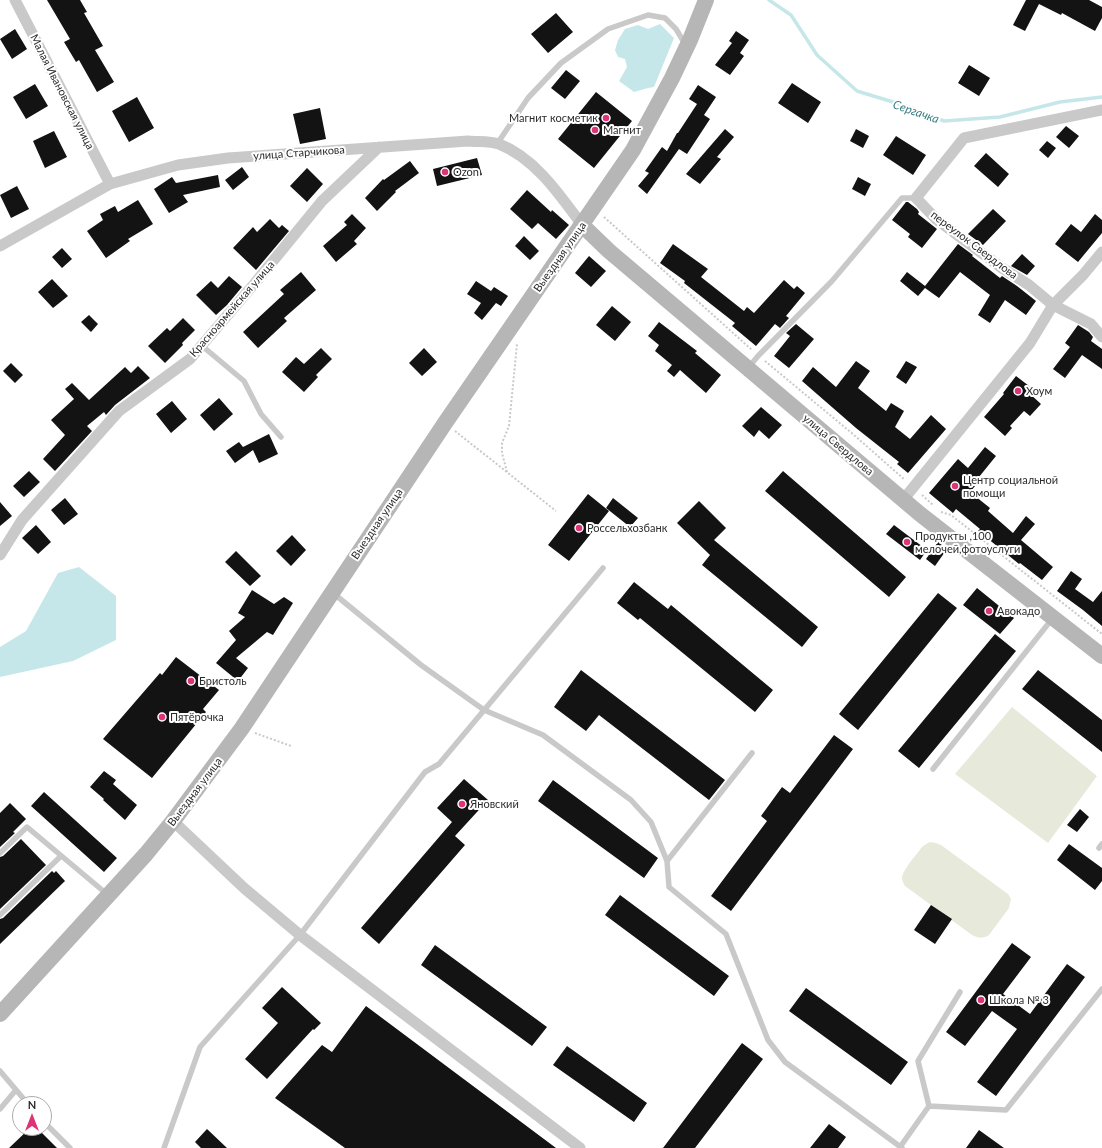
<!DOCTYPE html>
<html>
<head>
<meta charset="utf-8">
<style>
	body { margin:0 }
	#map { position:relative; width:1102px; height:1148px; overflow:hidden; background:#fff; font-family:Lato,sans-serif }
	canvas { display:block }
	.north { position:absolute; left:12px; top:1096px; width:40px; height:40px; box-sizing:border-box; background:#fff; border:1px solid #ababab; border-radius:50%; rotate:0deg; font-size:11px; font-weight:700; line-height:16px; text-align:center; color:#2c2c2c }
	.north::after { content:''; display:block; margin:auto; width:14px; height:18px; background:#de3377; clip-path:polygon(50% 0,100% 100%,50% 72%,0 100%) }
</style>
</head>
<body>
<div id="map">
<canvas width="1102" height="1148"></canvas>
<div class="north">N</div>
</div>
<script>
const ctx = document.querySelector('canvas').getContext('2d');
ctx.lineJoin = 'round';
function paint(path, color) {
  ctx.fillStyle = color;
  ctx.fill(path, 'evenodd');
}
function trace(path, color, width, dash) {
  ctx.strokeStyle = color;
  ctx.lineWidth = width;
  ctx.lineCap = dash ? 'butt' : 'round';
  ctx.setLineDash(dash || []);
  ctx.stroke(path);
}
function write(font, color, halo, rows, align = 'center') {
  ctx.font = font + ' Lato,sans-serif';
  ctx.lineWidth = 4;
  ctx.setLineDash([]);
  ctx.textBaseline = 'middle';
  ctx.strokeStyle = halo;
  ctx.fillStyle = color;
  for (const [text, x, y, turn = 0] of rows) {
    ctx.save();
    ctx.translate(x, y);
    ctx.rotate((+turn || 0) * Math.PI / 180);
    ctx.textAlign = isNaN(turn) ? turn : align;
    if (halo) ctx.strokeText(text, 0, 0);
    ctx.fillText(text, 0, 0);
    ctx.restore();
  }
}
paint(new Path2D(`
	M1012 707 1097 776 1048 843 955 774Z
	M930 842 936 843 941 845 1008 894 1011 899 1009 908 989 935C983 939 978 938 972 935L905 886C903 883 902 880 902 877 904 868 917 854 922 847L926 844Z`), '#e7eada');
paint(new Path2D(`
	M660 24 674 38 654 87 648 88 634 92 619 81 627 67 625 59 618 57 615 50 618 40 625 29 638 25 648 29Z
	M79 567 116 596V640L73 661 0 677V647L26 631 58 573Z`), '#c6e7e9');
trace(new Path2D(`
	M769 0 791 15 817 55 857 91 906 106 944 121 1000 117 1060 102 1102 97`), '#c6e7e9', 3.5);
paint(new Path2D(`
	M47 0H80L87 12 84 13 103 46 95 50 114 82 97 92 79 60 76 62 64 42 70 39Z
	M1026 0H1089L1102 7V18L1095 31 1062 13 1061 15 1039 4 1025 31 1013 25Z
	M556 13 573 32 548 53 531 34Z
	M15 29 27 49 12 59 0 39Z
	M736 31 749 40 740 53 744 56 730 75 715 65 732 43 729 41Z
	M969 65 990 78 979 96 958 83Z
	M566 70 580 81 565 99 551 88Z
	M792 83 821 102 808 123 778 103Z
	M35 84 48 106 26 119 13 97Z
	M698 85 716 97 704 115 710 119 687 154 679 149 647 194 638 186 649 173 645 171 662 147 667 151 677 133H678L697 104 689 99Z
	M596 92 632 121 594 168 558 139Z
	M137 97 154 128 129 142 112 111Z
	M320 108 326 139 300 144 293 114Z
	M1066 126 1079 136 1069 148 1056 137Z
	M725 129 734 137 717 157 721 159 700 184 686 174Z
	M856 129 869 136 863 148 850 141Z
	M54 131 67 157 45 168 33 141Z
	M896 136 926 155 913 175 883 155Z
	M1047 141 1056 148 1048 158 1039 150Z
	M986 153 1009 174 998 187 974 166Z
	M477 158 482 175 437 186 433 169Z
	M410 161 419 173 395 191 396 192 377 211 365 198 383 179 384 180Z
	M242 167 249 177 233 190 225 180Z
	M307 168 323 184 307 202 290 186Z
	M218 175 220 187 183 195 188 202 169 213 154 189 172 177 176 183Z
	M858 177 871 184 865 196 852 189Z
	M17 186 29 209 11 218 0 195Z
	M527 190 551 212 552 210 569 225 556 239 538 223 532 229 510 209Z
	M138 200 153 224 128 239 130 241 106 258 87 231 103 220 100 214 115 206 118 212Z
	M906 202H908L917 209 919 212 918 214 937 229 922 248 908 237 910 234 892 220Z
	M993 209 1006 221 983 245 968 234Z
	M352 214 366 228 354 241 357 244 336 262 323 246 347 225 344 222Z
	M1095 214 1102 220V233L1078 262 1055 244 1071 224 1081 232Z
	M270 219 279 228 282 225 289 231 256 270 233 248 253 227 257 232Z
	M524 236 539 251 530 260 515 246Z
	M673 244 708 269 701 277 744 311 747 307 754 313 784 280 794 289 797 286 805 293 786 316 789 318 780 328 775 324 756 346 732 326 735 323 684 283 685 281 660 263Z
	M958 244 973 255 972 256 1000 278 1002 276 1017 286 1036 301 1026 315 1005 300 990 323 978 315 990 295 960 272 939 298 925 288 918 296 900 281 907 272 925 286Z
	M62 248 72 259 62 268 52 257Z
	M1022 254 1035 266 1027 275 1011 266Z
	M589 256 606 271 591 287 575 273Z
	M301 272 316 290 284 318 287 321 258 348 243 332 284 294 280 290Z
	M229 276 242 287 227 305 216 315 196 295 211 281 218 288Z
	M52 279 68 296 53 308 38 292Z
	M476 281 491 291 494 287 508 296 501 306 496 303 482 320 474 313 481 303 467 294Z
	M612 306 631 322 615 341 596 325Z
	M89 315 98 324 91 332 81 322Z
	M183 318 195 330 182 343 183 345 165 363 148 346 167 328 170 331Z
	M659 322 697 351 695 353 721 375 706 393 680 370 674 377 667 371 672 365 655 351 659 345 648 336Z
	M796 324 814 339 789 368 774 356 790 336 786 333Z
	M1078 325 1089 332 1093 337 1091 341 1102 349V369L1082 355 1065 378 1053 369 1070 347 1065 343Z
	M321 348 332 359 316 375 318 377 304 392 282 372 296 357 304 364Z
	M424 348 437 362 422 376 409 363Z
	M856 361 870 371 858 388 886 411 891 403 904 411 895 427 910 439 931 415 946 429 908 473 897 464 899 462 856 428 802 381 813 367 836 387Z
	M906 361 917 367 906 384 896 377Z
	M11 363 23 375 15 383 3 371Z
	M138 366 150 378 115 405 106 415 104 412 87 426 92 431 55 471 43 459 65 435 51 420 74 399 65 389 72 383 89 400 125 367 131 373Z
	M1016 376 1033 389 1029 393 1041 404 1030 416 1024 411 1010 426 1012 428 1005 436 984 417 1004 394 1003 393Z
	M219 398 233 414 214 431 200 415Z
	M172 401 187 419 171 433 156 414Z
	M761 407 782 425 769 439 759 430 754 437 742 426Z
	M269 434 278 454 259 463 253 450 235 463 226 451 239 442 243 447Z
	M985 447 996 456 979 477 981 479 970 492 990 508 988 511 1013 533 1026 516 1035 524 1021 540 1053 567 1042 580 1020 563 1019 564 992 542 978 531 980 529 956 509 953 513 929 493 958 459 968 468Z
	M29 471 40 482 24 497 13 486Z
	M783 471 906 577 889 597 765 491Z
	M588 494 609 511 569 561 548 545Z
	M65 498 78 514 64 525 51 510Z
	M613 498 638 518 630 527 606 508Z
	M699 501 726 528 714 540 818 627 802 647 702 565 710 555 677 523Z
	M0 502 12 516 0 526Z
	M36 525 51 542 38 554 22 538Z
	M894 525 927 550 920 560 886 534Z
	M292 535 306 550 291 566 276 551Z
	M938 542 947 549 935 566 926 559Z
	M236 551 261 576 250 586 225 562Z
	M1071 571 1082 579 1075 589 1093 602 1102 591V626L1083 610 1057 591Z
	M634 582 668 609 671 605 773 690 755 712 640 618 638 620 617 603Z
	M977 588 1014 618 1000 634 963 605Z
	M252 590 274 604 284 597 293 603 273 635 267 632 236 658 248 668 238 681 216 663 236 640 229 631 245 617 238 613Z
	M938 593 957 608 858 730 839 714Z
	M995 634 1016 651 919 768 898 751Z
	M176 657 219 690 203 709 206 712 152 778 103 739 160 673 162 675Z
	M581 670 725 780 709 800 599 715 586 731 554 707Z
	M1038 670 1102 720V752L1022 689Z
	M834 735 853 749 731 911 711 896 767 821 761 816 782 787 790 793Z
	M104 771 116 780 113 784 137 805 125 820 103 800 104 799 90 787Z
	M464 779 488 800 455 836 465 845 379 944 361 928 452 822 437 808Z
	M553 780 658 858 644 878 538 801Z
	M44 792 117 858 104 872 31 806Z
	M10 803 26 819 13 832 15 833 0 847V813Z
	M1080 809 1089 817 1077 832 1067 825Z
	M21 839 46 865 0 909V857L3 856Z
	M1069 844 1102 868V881L1095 890 1057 860Z
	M52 871 54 873 56 871 65 881 0 944V919L3 918Z
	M620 895 729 976 714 996 605 915Z
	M931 905 952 919 935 944 914 930Z
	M1012 943 1031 957 1003 994 1030 1014 1067 964 1085 977 996 1096 977 1082 1017 1029 992 1011 965 1046 946 1032Z
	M435 945 547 1027 532 1046 421 965Z
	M282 987 321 1023 314 1030 313 1029 267 1079 245 1059 278 1023 262 1008Z
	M806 988 908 1062 891 1085 789 1011Z
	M366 1006 556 1148H345L275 1098 322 1045 332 1052Z
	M742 1043 763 1059 695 1148H663Z
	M567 1046 647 1103 634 1122 553 1065Z
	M829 1124 846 1137 838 1148H810Z
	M30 1128H37L57 1148H9Z
	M207 1129 227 1148H201L195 1142Z
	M979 1130 1004 1148H966Z`), '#131313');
trace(new Path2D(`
	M604 217 752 350
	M765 361 854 435 905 480
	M455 431 556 511
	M507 472 502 453V443L509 426 517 344
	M922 495 933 505
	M941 512 951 515 1102 634
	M255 733 291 746`), '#c9c9c9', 2, [2, 2]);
trace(new Path2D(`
	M497 144 528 98 561 63 608 29 648 15 665 18 676 29 685 44
	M201 345 244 381 261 414 281 437
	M748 368 758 356 832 281 902 198H916
	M333 593 421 665 484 710 543 735 631 800 651 822 667 861 669 887 726 934 768 1040 785 1062 902 1148
	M933 769 1052 619
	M1099 848 1102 844
	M0 853 27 827 108 895
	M667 861 752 753
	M0 915 61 856
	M0 1071 28 1104
	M929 1106 918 1061 960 992
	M0 1109 16 1090
	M44 1122 70 1148
	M900 1147 929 1106 1006 1110 1102 989
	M164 1148 200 1047 300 935 425 772 439 764 603 568`), '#c9c9c9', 5.5);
trace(new Path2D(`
	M15 0 110 184
	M1102 110 964 138 916 198 936 219 1002 268 1029 285 1053 305 1091 324 1102 337
	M0 246 110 184 178 165 228 158 468 141C478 142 490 141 499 144 535 158 560 195 582 225
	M903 500 1030 343 1053 305 1083 275 1102 252
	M0 555 22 520 119 411 190 359 255 283 322 201 379 147
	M173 821 244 888 300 935 580 1148`), '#c9c9c9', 11);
trace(new Path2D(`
	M582 225 609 251 920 514 1102 656
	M0 1014 146 854 173 821 242 728 445 423 633 150 672 78 690 40 706 0`), '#b6b6b6', 16);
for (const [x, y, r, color] of [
	[606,118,4,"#de3377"],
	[595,130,4,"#de3377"],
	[445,172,4,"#de3377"],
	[1018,391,4,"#de3377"],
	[955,486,4,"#de3377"],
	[579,528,4,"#de3377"],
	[907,542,4,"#de3377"],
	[989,611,4,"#de3377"],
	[191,681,4,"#de3377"],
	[162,717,4,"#de3377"],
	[462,804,4,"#de3377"],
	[981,1000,4,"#de3377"]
]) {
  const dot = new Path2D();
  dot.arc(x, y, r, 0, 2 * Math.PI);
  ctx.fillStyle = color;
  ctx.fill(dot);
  trace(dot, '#fff', 1.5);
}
write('11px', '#2c2c2c', '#fff', [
	["Малая Ивановская улица",62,92,63],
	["улица Старчикова",299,153,-4],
	["переулок Свердлова",974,245,37],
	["Выездная улица",560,257,-55],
	["Красноармейская улица",232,309,-49],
	["улица Свердлова",838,445,40],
	["Выездная улица",377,524,-56],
	["Выездная улица",195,792,-53]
]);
write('11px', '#2c2c2c', '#fff', [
	["Магнит косметик",598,118,"right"],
	["Магнит",603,130],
	["Ozon",453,172],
	["Хоум",1026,391],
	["Центр социальной",963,480],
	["помощи",963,493],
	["Россельхозбанк",587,528],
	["Продукты ,100",915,536],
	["мелочей,фотоуслуги",915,549],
	["Авокадо",997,611],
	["Бристоль",199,681],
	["Пятёрочка",170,717],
	["Яновский",470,804],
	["Школа № 3",989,1000]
], 'left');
write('italic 12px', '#3c7f84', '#fff', [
	["Сергачка",916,112,19]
]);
</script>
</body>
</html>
